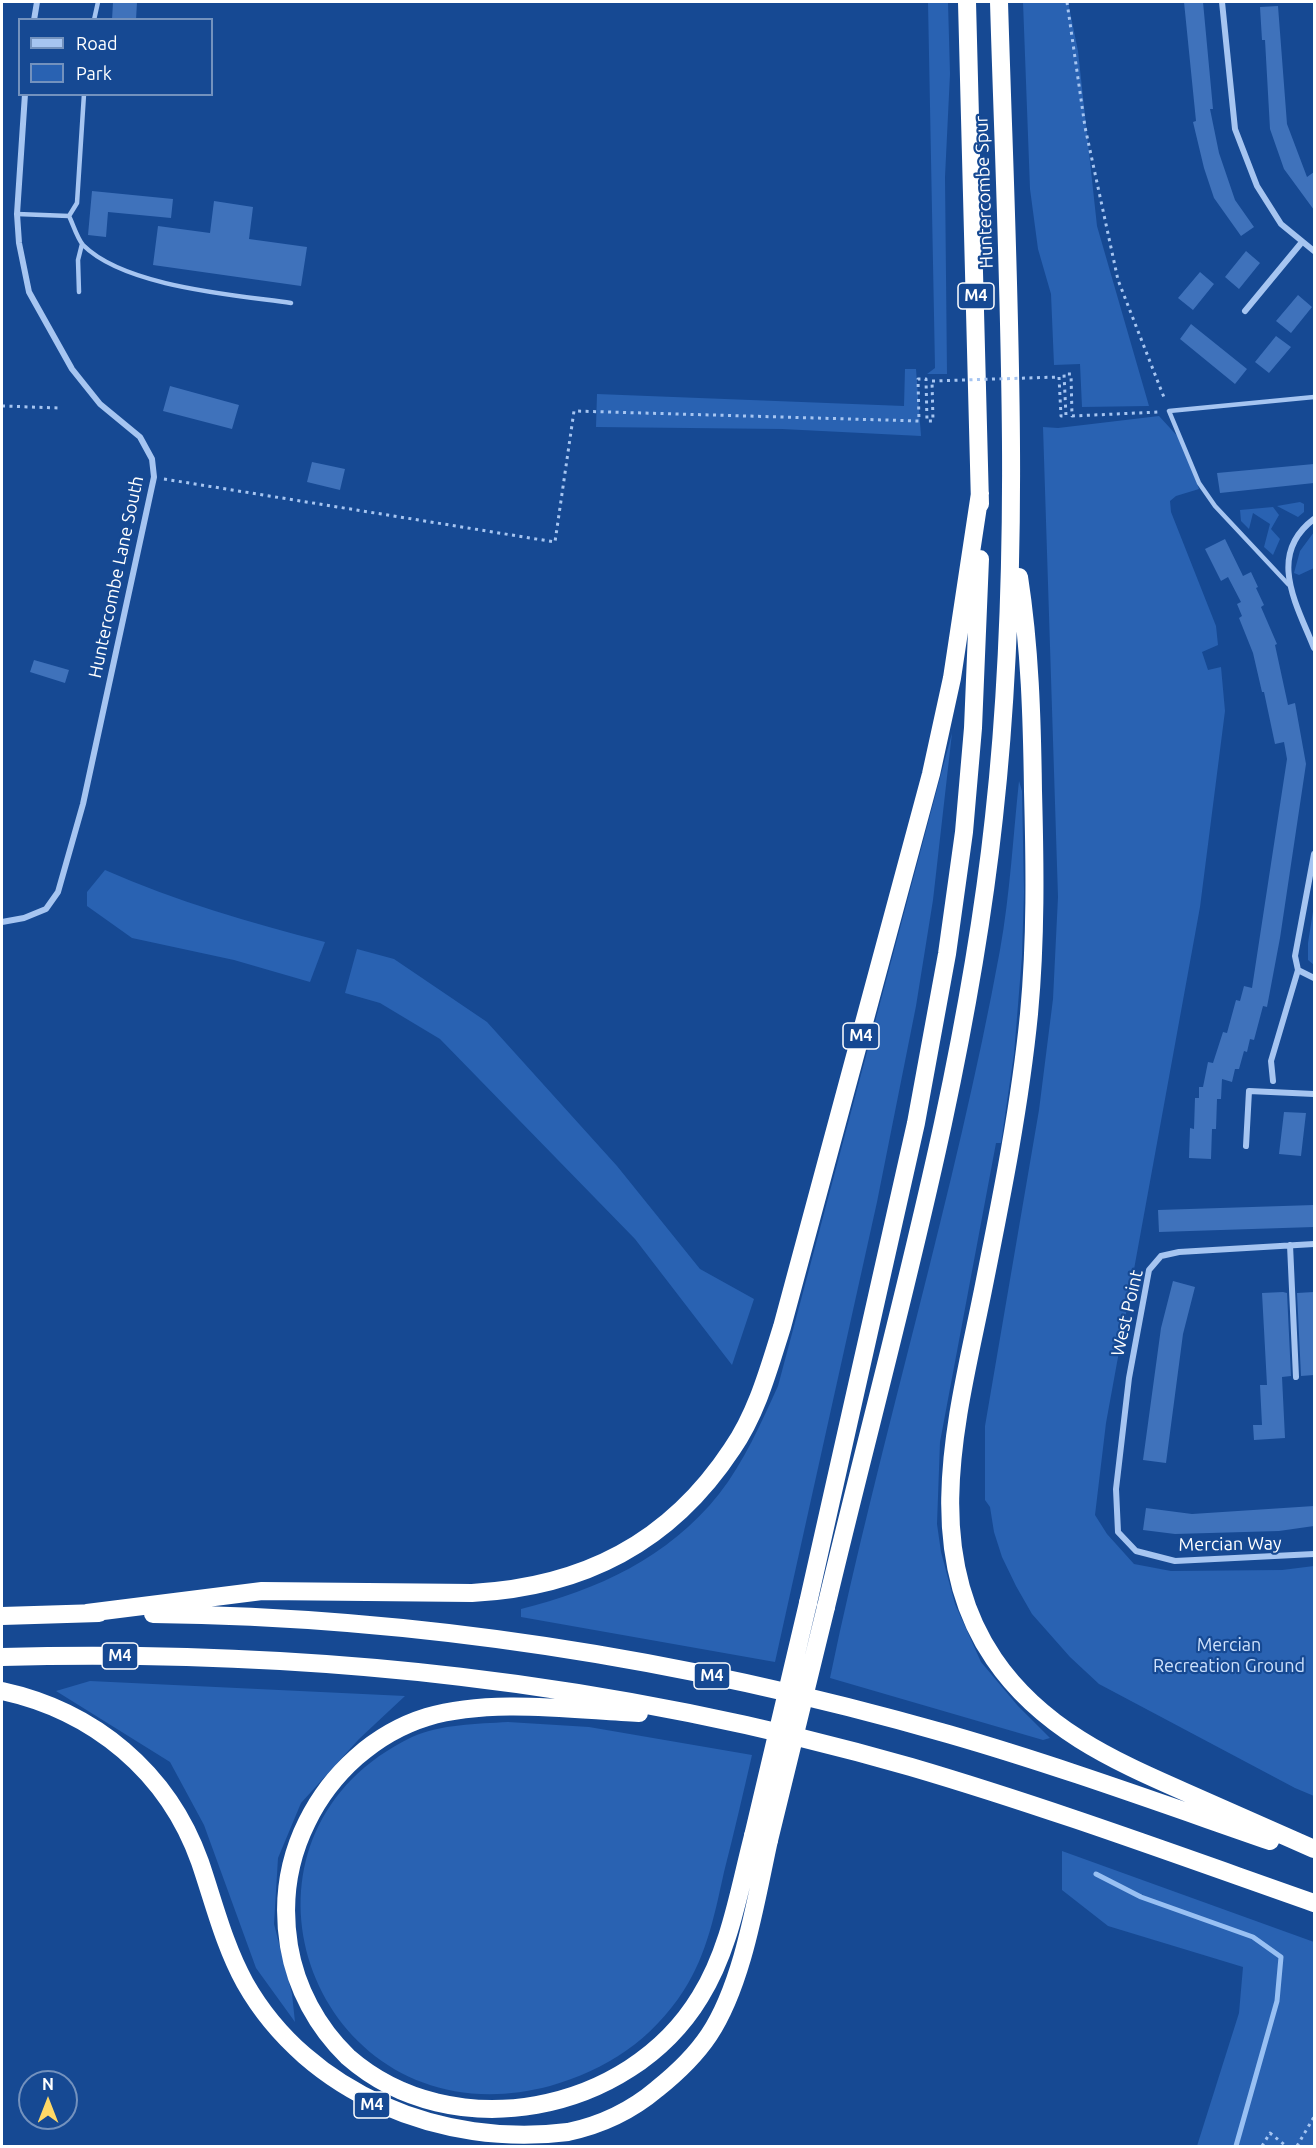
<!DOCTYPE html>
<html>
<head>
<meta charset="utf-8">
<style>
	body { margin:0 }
	#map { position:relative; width:1316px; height:2148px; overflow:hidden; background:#164993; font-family:Ubuntu,sans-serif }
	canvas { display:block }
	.frame { position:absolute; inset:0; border:3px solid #fff; pointer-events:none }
	.legend { position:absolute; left:18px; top:18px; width:195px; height:78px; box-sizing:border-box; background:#164993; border:2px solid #7392be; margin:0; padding:8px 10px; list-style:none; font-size:18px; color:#fff }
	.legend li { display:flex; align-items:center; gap:12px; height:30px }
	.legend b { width:30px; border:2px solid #7392be }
	.north { position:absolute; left:18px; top:2070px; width:60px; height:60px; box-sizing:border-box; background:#164993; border:2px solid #7392be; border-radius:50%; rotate:0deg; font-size:16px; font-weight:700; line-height:24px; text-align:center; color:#fff }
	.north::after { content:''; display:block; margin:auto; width:21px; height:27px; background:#ffd866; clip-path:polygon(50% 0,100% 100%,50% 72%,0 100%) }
</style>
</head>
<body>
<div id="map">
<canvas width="1316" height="2148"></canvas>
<div class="frame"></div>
<ul class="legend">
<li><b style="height:8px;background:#a6c5f1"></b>Road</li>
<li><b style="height:16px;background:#2962b2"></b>Park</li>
</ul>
<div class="north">N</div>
</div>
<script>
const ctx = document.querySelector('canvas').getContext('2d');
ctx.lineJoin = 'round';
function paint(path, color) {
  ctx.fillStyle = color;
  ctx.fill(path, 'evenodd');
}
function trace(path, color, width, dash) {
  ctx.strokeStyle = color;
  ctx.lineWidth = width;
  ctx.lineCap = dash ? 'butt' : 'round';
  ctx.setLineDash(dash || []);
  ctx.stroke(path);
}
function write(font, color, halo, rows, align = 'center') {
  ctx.font = font + ' Ubuntu,sans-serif';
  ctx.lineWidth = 4.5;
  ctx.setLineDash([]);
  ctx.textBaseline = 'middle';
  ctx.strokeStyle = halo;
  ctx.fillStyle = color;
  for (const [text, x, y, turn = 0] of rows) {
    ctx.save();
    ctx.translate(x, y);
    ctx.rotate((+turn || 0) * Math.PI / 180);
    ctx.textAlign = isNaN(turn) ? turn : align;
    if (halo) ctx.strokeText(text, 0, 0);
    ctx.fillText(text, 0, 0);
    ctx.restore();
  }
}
paint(new Path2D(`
	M928 2H948L950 74 945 177 947 374H927L935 368Z
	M1023 2H1068L1078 51 1097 226 1149 406 1082 407 1080 364 1054 365 1051 294 1038 249 1030 189Z
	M905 369H916L921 436 782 429 596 427 597 394 904 406Z
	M1159 416 1181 440 1199 489 1176 496 1170 501 1171 512 1216 626 1218 645 1202 652 1208 670 1221 667 1225 711 1200 907 1106 1423 1095 1515 1107 1534 1134 1564 1171 1571 1282 1570 1314 1566V1796L1295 1788 1099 1684 1070 1657 1032 1614 1016 1586 1002 1557 994 1532 990 1507 985 1500V1426L1039 1110 1053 999 1058 897 1043 427 1058 428Z
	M1300 502 1304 504V512L1298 517 1277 506Z
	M1273 507 1279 515 1271 529 1280 539 1273 555 1264 547 1270 524 1253 513 1249 529 1241 521 1240 510Z
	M1314 532V568L1299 575 1294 573 1300 551Z
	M952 733 933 900 916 1006 877 1202 775 1662 521 1617V1609C597 1590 668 1558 719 1494 744 1462 761 1423 778 1386Z
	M1019 781 1022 791 1024 892 1022 956 1014 1054 1001 1143H996L940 1442 937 1524 941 1552 955 1604 981 1662 1018 1706 1050 1738 1043 1740 830 1678C881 1434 955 1196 1000 950 1010 895 1013 837 1019 781Z
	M105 870C176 901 250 923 325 942L310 982 234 960 132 938 87 906V892Z
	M1314 905V965L1308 960V943Z
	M357 949 394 959 487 1022 617 1166 700 1269 754 1299 732 1365 635 1239 440 1039 380 1003 345 993Z
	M90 1681 405 1696 359 1739 301 1803 278 1858 274 1924 292 1994 295 2022 256 1968 204 1825 170 1762 56 1691Z
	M508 1722 589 1727 752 1755C743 1794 734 1833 724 1872 715 1913 707 1954 684 1990 652 2040 606 2070 550 2086 316 2148 200 1839 412 1737 441 1724 477 1724 508 1722Z
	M1062 1851 1314 1942V2146H1197L1239 2013 1243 1967 1108 1926 1062 1890Z`), '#2962b2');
trace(new Path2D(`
	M1096 1874 1141 1897 1253 1937 1281 1957 1277 2001 1236 2146`), '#98c0f3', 5);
paint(new Path2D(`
	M113 2H137L136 20H112Z
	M1184 2H1203L1213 109H1210L1219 153 1235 200 1254 227 1241 236 1214 198 1204 168 1193 122 1196 121Z
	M1278 6 1287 124 1307 177 1314 172V210L1284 169 1270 129 1265 40H1262L1260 7Z
	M92 191 173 199 171 218 108 212 106 237 88 235Z
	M214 201 253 207 249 239 307 247 301 286 153 265 158 226 210 233Z
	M1246 251 1260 263 1239 289 1225 277Z
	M1200 272 1214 284 1193 310 1178 298Z
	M1298 295 1312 307 1291 333 1276 321Z
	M1191 324 1247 369 1235 384 1180 339Z
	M1276 336 1291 347 1269 373 1255 362Z
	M170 386 239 405 232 429 163 411Z
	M312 462 345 469 340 490 307 482Z
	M1314 464V483L1220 493 1217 473Z
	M1225 539 1243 576 1251 572 1258 587 1256 588 1264 605 1261 607 1277 644 1275 645 1288 705 1295 703 1306 764 1280 938 1267 1007 1263 1006 1254 1040 1250 1039 1247 1052 1244 1051 1239 1069H1235L1232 1082 1222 1079 1221 1099H1217L1216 1129H1212L1211 1159 1189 1158 1190 1128 1194 1129 1195 1098H1199V1087H1203L1208 1062 1213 1063 1223 1032 1227 1033 1236 1000 1240 1001 1244 986 1252 988 1287 759 1284 742 1275 744 1264 692H1262L1253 653 1239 618 1242 616 1237 604 1241 602 1228 577 1221 581 1205 549Z
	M34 660 69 670 65 683 30 672Z
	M1284 1112 1306 1113 1301 1156 1279 1154Z
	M1314 1205V1227L1159 1232 1158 1210Z
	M1173 1281 1195 1287 1183 1334 1166 1463 1143 1460 1161 1328Z
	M1283 1292 1287 1293 1291 1376 1282 1377 1285 1438 1254 1440 1253 1425H1262L1260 1385H1267L1262 1293Z
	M1314 1292V1375L1301 1376 1297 1293Z
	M1314 1506V1526L1279 1531 1175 1534 1143 1530 1146 1508 1192 1514Z`), '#3f72bb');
trace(new Path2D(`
	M1067 2 1085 127 1118 280 1165 400
	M1059 377 1061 416H1066L1064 374H1071L1072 416 1159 412
	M2 406 60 408
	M164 479 555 542 574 411 919 421 918 379H926L927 421H933L932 381
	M1262 2146 1270 2133 1286 2146
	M1297 2146 1314 2117`), '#a6c5f1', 3, [3, 4.5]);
trace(new Path2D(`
	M94 20 98 2
	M17 214 69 216
	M69 216C73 224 77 238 83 245 125 287 235 295 291 303
	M69 216 77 203 84 94
	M79 292 78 260 82 244
	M1288 584 1215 506 1199 483 1169 411 1314 397`), '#a6c5f1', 4.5);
trace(new Path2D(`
	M1222 2 1235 129 1257 186 1281 224 1314 251
	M34 20 37 2
	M1245 311 1302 242
	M1314 519C1266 555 1297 605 1314 648
	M1314 854 1295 956 1298 970 1314 978
	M2 922 24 918 46 909 58 892 83 804 154 477 152 459 140 437 100 404 72 369 29 292 19 243 17 214 25 94
	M1273 1081 1271 1061 1298 970
	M1246 1146 1249 1091 1314 1094
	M1314 1244 1179 1252 1161 1256 1149 1270 1129 1378 1116 1489 1118 1532 1136 1551 1175 1561 1314 1554
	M1290 1245 1296 1377`), '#a6c5f1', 6);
trace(new Path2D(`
	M967 2 980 504
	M1019 577C1030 648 1032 719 1033 791 1035 866 1036 939 1029 1014 1020 1105 1002 1195 984 1285 960 1407 917 1546 994 1659 1041 1728 1112 1760 1185 1792 1228 1811 1271 1830 1314 1849
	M808 1603 916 1123 947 954 964 832 973 728 980 559
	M826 1607C888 1346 965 1086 994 817 1024 547 1007 273 999 2
	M87 1613 262 1591 472 1593C583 1587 670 1543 732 1449 757 1413 769 1368 782 1327L931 774 952 678 980 493
	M153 1614C422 1617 689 1660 948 1734 1056 1765 1163 1804 1270 1841
	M2 1616 99 1613
	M2 1657C312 1649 611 1681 911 1767 1047 1807 1180 1856 1314 1903
	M2 1691C94 1711 168 1772 200 1862 214 1903 224 1945 245 1983 308 2094 442 2148 568 2132 601 2125 631 2111 657 2089 677 2073 695 2056 709 2035 743 1984 756 1899 769 1840
	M639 1713C574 1710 491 1698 427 1717 375 1733 331 1773 307 1822 288 1860 282 1903 289 1946 296 1988 317 2027 348 2057 452 2148 629 2114 700 1997 730 1949 739 1890 753 1836`), '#fff', 18);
trace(new Path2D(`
	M932 381 1059 377`), '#a6c5f1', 3, [3, 4.5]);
trace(new Path2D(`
	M753 1836 808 1603
	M769 1840 826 1607`), '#fff', 18);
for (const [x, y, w] of [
	[976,296,36],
	[861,1036,36],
	[120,1656,36],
	[712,1676,36],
	[372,2105,36]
]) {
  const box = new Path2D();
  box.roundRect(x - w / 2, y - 13, w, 26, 4.5);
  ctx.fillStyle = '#164993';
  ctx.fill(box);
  trace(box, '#fff', 1.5);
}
write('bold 16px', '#fff', null, [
	["M4",976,296],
	["M4",861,1036],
	["M4",120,1656],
	["M4",712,1676],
	["M4",372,2105]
]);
write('18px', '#fff', '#164993', [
	["Huntercombe Spur",984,192,-92],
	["Huntercombe Lane South",116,577,-78],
	["West Point",1127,1313,-77],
	["Mercian Way",1230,1544,-1]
]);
write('18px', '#cde1fc', '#164993', [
	["Mercian",1229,1645],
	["Recreation Ground",1229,1666]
]);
</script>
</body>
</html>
